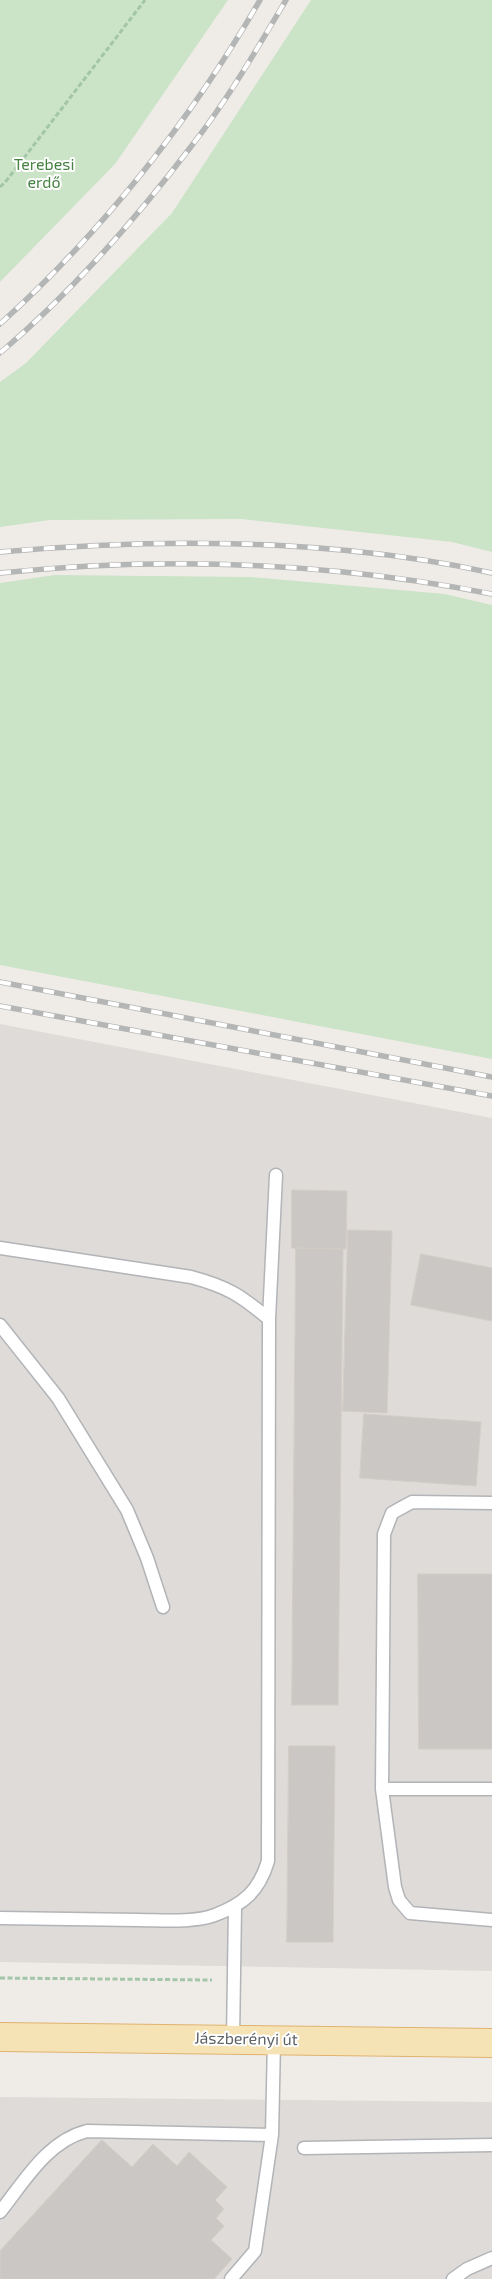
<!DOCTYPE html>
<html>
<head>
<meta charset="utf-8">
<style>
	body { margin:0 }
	canvas { display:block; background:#efece7 }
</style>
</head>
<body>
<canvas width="492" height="2279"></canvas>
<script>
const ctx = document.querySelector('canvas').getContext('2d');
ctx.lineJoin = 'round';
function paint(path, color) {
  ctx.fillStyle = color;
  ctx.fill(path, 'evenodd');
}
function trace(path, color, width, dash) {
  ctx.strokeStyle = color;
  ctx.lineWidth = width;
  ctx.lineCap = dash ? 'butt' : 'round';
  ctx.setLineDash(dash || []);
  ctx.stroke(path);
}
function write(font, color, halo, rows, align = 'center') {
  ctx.font = font + ' "Exo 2",sans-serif';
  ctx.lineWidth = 4;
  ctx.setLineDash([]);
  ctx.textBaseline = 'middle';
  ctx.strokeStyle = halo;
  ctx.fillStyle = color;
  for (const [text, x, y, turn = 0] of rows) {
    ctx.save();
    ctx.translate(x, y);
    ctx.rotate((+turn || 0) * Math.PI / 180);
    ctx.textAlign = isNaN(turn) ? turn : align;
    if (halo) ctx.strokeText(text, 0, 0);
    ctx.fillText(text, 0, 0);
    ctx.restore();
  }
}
paint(new Path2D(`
	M0 1024 492 1118V1971L0 1962Z
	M0 2097 492 2102V2279H0Z`), '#dedbd9');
paint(new Path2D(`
	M0 0H228L115 164 0 282Z
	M311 0H492V552L452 542 241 519 50 520 0 527V382L26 363 172 213Z
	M55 575 251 577 445 594 492 605V1059L0 965V583Z`), '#cbe3c7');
const building = new Path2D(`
	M292 1190 347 1191 346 1249 292 1248Z
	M348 1230 392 1231 387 1413 343 1411Z
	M296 1248 343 1249 338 1705H292Z
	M421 1254 492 1268V1321L411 1305Z
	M364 1414 481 1422 476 1486 360 1478Z
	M418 1574H492V1749H419Z
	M289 1746H335L333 1942H287Z
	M102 2140 132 2167 153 2144 177 2166 189 2152 227 2187 215 2200 224 2209 216 2218 224 2226 211 2240 232 2259 214 2279H0V2251Z`);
paint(building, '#cac7c4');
trace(building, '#d3cdc6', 1);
const service = new Path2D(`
	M0 1248 191 1277C228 1287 240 1295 269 1319
	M0 1325 58 1398 127 1510 147 1558 163 1607
	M492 1503 412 1502 392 1513 384 1534 382 1789 395 1887 399 1900 410 1913 492 1920
	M382 1789H492
	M0 1918C46 1919 92 1919 138 1920 160 1920 194 1923 215 1915 244 1904 259 1891 268 1861L269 1319 276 1175
	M233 2039 235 1907
	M304 2148 492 2145
	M0 2212C24 2182 47 2141 87 2131L272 2135
	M231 2279 255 2251 272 2135 274 2040
	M453 2279 467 2269 492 2258`);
const primary = new Path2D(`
	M0 2037 492 2043`);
trace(service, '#b2b4b7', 15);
trace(primary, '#e0b26f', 30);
trace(new Path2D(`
	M0 187 7 180 145 0
	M0 1978 212 1980`), '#a3c5a8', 3, [5, 2.5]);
trace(service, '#fff', 12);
trace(primary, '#f5e3b6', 28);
const rail = new Path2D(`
	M0 324C104 230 190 121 260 0
	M0 353C72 292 136 219 193 144 228 99 257 49 286 0
	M0 552C161 538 333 538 492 573
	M0 573C164 556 330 562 492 594
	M0 982 492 1077
	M0 1006 492 1096`);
trace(rail, '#b4b5b5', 5.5);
trace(rail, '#fff', 4, [11]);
write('16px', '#468241', '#fff', [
	["Terebesi",44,165],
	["erdő",44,183]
]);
write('16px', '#5f6265', '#fff', [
	["Jászberényi út",246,2039,1]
]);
</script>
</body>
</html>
